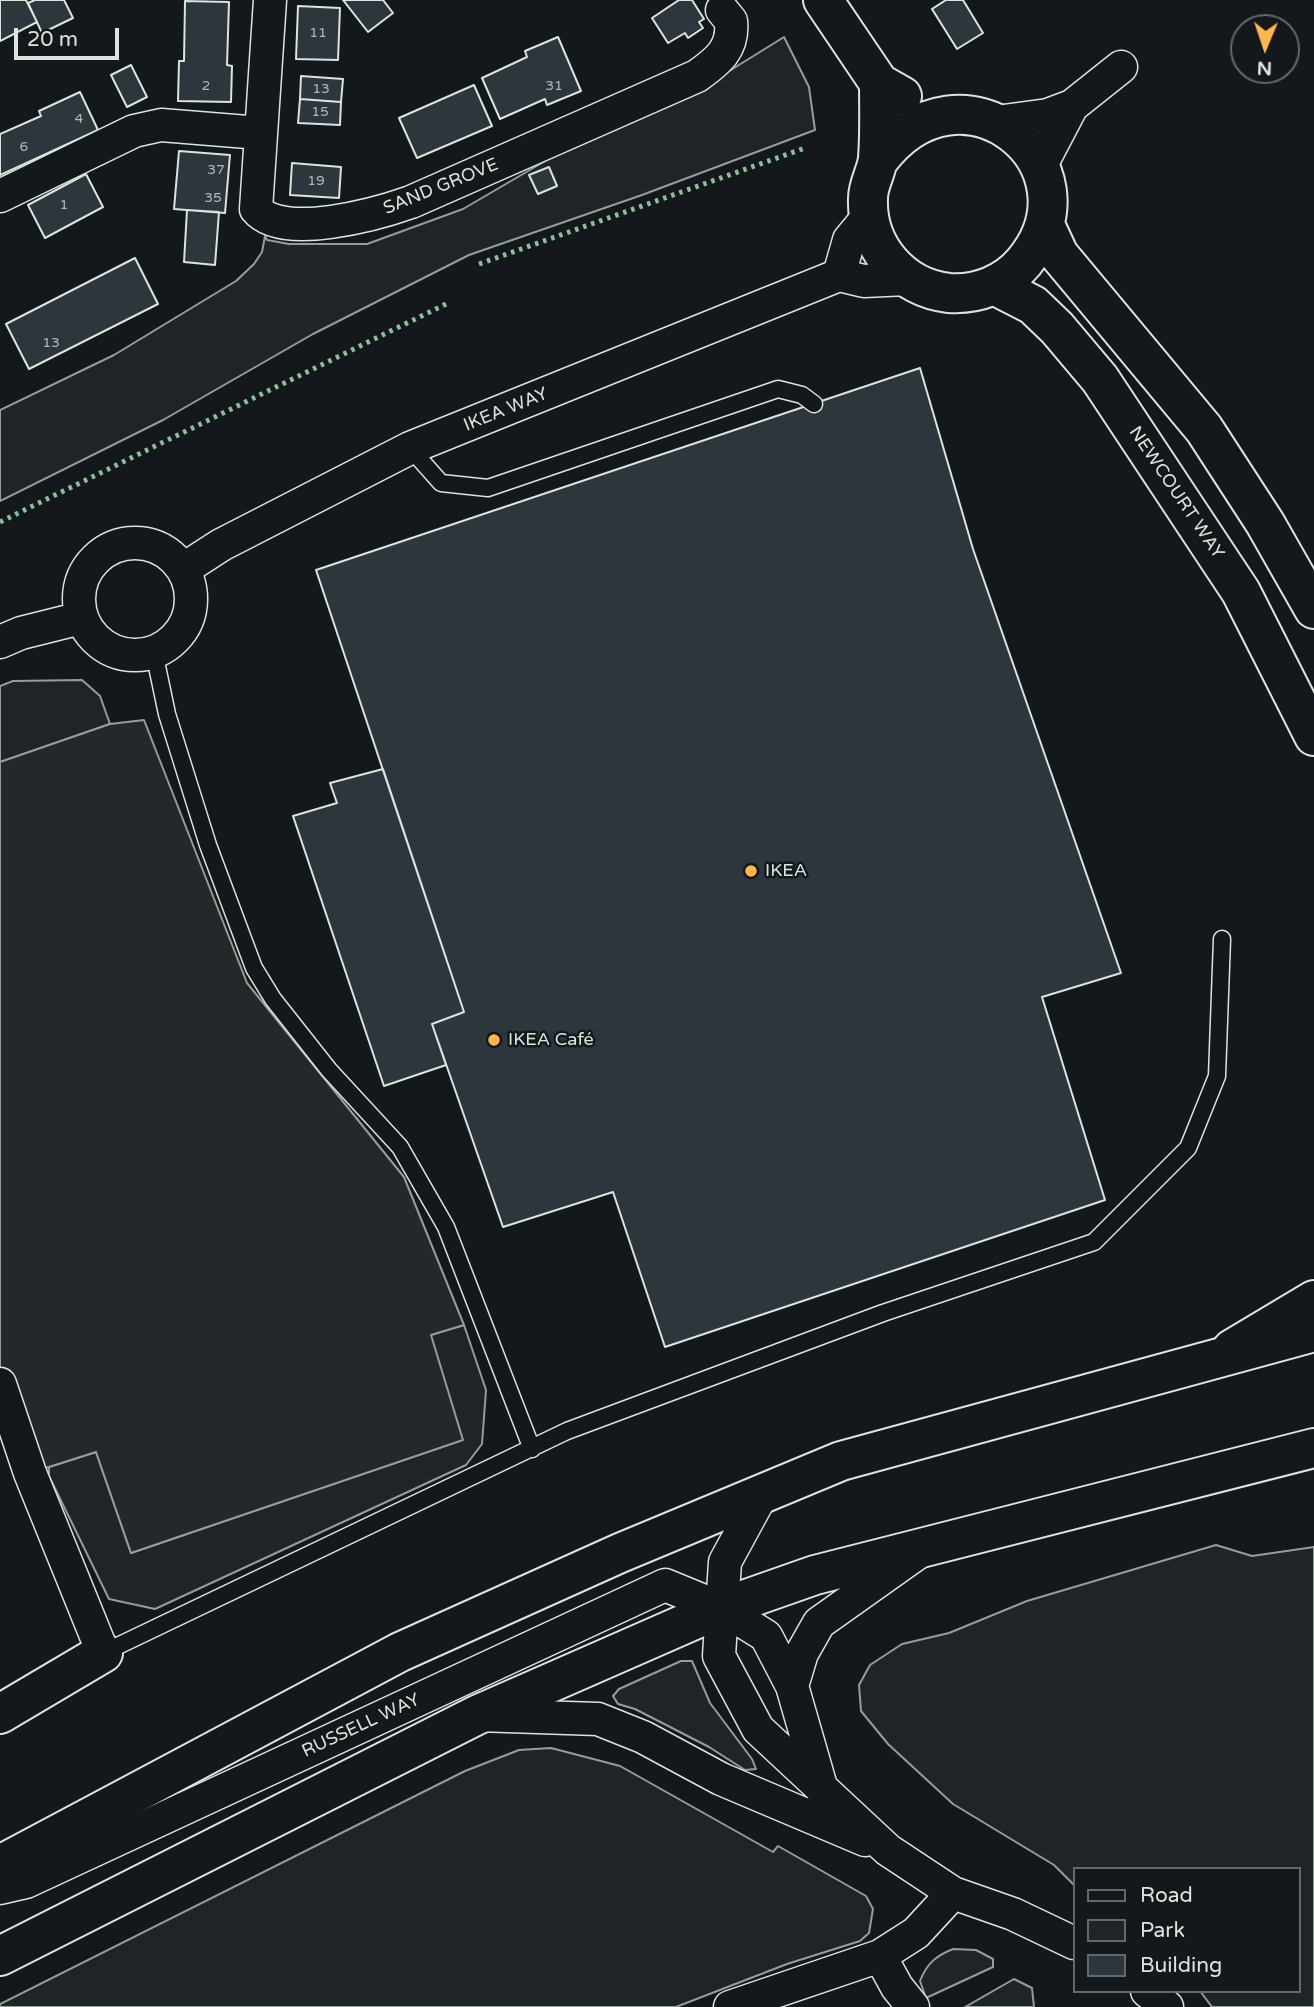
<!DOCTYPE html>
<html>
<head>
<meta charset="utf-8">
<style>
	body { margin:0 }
	#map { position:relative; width:1314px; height:2007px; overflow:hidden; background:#14181c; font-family:"Varela Round",sans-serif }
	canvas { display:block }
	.legend { position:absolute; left:1073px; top:1867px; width:228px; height:126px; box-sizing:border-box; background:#14181c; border:2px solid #626a69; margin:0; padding:9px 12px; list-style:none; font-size:21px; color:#d8e6dc }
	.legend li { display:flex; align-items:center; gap:14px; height:35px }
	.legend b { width:35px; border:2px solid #626a69 }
	.north { position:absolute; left:1230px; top:14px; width:70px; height:70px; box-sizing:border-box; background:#14181c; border:2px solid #626a69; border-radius:50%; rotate:182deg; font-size:19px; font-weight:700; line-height:28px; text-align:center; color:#d8e6dc }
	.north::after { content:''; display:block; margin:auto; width:24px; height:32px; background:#ffb74d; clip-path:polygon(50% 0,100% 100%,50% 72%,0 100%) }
	.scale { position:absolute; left:14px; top:28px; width:105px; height:32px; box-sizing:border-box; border:4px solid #d8e6dc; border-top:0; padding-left:9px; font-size:21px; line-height:24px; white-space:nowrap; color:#d8e6dc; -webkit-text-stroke:5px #14181c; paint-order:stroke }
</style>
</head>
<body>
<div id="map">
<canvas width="1314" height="2007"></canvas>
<ul class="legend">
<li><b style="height:9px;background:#14181c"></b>Road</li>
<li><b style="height:19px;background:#202428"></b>Park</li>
<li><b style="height:19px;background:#2c363c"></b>Building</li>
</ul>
<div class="north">N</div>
<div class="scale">20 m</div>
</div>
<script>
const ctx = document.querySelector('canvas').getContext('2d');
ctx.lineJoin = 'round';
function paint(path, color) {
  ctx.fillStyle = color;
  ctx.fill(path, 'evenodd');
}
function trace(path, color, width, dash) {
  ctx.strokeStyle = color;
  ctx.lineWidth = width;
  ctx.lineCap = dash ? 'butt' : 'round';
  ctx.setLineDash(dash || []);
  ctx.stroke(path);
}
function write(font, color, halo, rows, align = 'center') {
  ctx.font = font + ' "Varela Round",sans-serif';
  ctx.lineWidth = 5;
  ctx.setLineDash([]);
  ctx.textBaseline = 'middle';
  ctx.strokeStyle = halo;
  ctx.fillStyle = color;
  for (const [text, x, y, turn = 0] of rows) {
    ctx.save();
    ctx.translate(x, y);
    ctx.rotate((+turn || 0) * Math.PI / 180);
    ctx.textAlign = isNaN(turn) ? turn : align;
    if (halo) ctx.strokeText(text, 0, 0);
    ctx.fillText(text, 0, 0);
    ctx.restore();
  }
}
const green = new Path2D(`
	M784 37 809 87 815 130 642 195 469 255 313 334 163 420 0 501V410L114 355 236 281 254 264 262 252 265 236 267 240 289 244H367L463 209 576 143 726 73Z
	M82 680 100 696 110 724 0 762V686L13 681Z
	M464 1325 486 1390 482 1444 466 1465 155 1609 109 1599 49 1476V1467L96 1452 131 1553 462 1440 430 1335Z
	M1216 1545 1252 1556 1314 1547V2007H1212L1200 1991H1298V1869H1074V1885L1054 1865 953 1804 888 1744 861 1711 859 1685 870 1665 902 1644 949 1633 1027 1601Z
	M681 1661H692L710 1703 752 1759 756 1769 745 1770 709 1747 635 1709 618 1704 613 1696 619 1689Z
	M551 1748 620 1766 773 1852 778 1846 866 1896 873 1909 869 1933 860 1941 787 1964 676 2007H0V2004L465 1771 519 1750Z
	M953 1949 976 1950 993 1959V1967L926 1998 920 1981C927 1963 936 1956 953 1949Z
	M1014 1979 1032 1988 1034 2007H965Z`);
paint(green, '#202428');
trace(green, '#939e99', 2);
const parking = new Path2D(`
	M144 720 247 983 404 1177 464 1325 431 1335 463 1440 131 1553 96 1452 30 1473 0 1378V762L110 724Z`);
paint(parking, '#24282b');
trace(parking, '#939e99', 2);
const building = new Path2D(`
	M0 0H26L37 22 0 41Z
	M35 0H64L73 18 42 33 28 3Z
	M343 0H383L393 13 368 32Z
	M679 0H692L704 19 699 22 703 28 688 38 685 33 668 43 652 18Z
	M946 0H963L983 33 957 49 932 9Z
	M185 1 229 2 227 65 232 66 231 102 178 101 179 61H184Z
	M298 6 340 8 338 60 296 59Z
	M558 37 581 91 547 105 545 99 500 119 482 78 527 57 525 51Z
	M131 65 147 97 127 107 111 75Z
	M301 76 343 79 341 102 300 99Z
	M474 85 492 126 417 158 399 118Z
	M80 92 98 130 0 175V134L41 116 39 111Z
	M300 99 341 102 340 125 298 123Z
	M179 151 230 155 225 213 174 209Z
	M292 163 341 167 339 198 290 195Z
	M549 167 557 186 538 194 529 175Z
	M86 174 103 207 45 238 28 205Z
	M187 210 219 212 215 265 184 262Z
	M135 258 158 304 29 369 6 324Z
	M920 368 973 549 1121 973 1042 997 1105 1200 665 1347 613 1192 503 1227 432 1024 464 1012 316 570Z
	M383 769 464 1012 432 1024 446 1065 384 1086 293 816 337 803 330 783Z`);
paint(building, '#2c363c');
trace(building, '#d8e6dc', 2);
const lane = new Path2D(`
	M410 448 441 483 488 488 778 389 802 395 814 404
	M154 652 167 714 208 845 254 968 273 999 329 1070 400 1147 446 1227 532 1449
	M103 1653 567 1431 883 1313 1094 1242 1188 1148 1217 1076 1222 939`);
const street = new Path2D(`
	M270 0 256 209C282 241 377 214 411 202L697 76C718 61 734 49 731 21L722 10
	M996 122 1048 115 1072 106 1121 67
	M1040 167 1072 106
	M0 196 134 131 161 125 260 133
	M839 275 849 240 868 217
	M79 599a56 56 0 1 1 112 0a56 56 0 1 1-112 0Z
	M184 569 221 545 410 448 839 275 864 281 907 279
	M0 642 21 633 81 618
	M0 1384 30 1473 103 1653
	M762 1494 725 1562 719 1656 758 1729 888 1850 953 1893 1013 1914 1074 1943
	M792 1686 802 1653 819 1623 919 1552
	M477 1715 598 1719 643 1737 721 1779 865 1840
	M0 1888 26 1882 665 1585 721 1608 766 1636 792 1686 822 1790
	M880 1956 897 1987 913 2007
	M1147 1991 1167 2007
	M730 2007 880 1956 916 1933 953 1893`);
const secondary = new Path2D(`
	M823 0 879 83 902 96
	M878 161C962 48 1104 166 1024 262 1006 284 977 295 949 293 901 288 866 246 868 198 868 184 877 171 878 158 880 133 879 108 879 83
	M1045 225 1059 255 1204 429 1265 523 1314 609
	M994 285 1033 305 1057 328 1100 379 1241 592 1314 736
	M1232 1349 1314 1300`);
const primary = new Path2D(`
	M0 1714 103 1653
	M0 1865 400 1652 620 1553 841 1461 1314 1332
	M0 1956 477 1715 721 1608 815 1575 1314 1448`);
trace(lane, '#d8e6dc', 19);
trace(street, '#d8e6dc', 35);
trace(secondary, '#d8e6dc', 42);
trace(primary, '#d8e6dc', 42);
trace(lane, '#14181c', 16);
trace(street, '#14181c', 32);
trace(secondary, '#14181c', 38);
trace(primary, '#14181c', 38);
trace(new Path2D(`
	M479 264 805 148
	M0 522 448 303`), '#8ac095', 5, [3.5, 5]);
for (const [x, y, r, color] of [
	[751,871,7,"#ffb74d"],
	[494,1040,7,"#ffb74d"]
]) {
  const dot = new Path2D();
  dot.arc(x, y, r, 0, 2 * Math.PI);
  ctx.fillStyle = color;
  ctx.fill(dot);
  trace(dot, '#14181c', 2.5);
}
write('14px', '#adbab4', null, [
	["11",318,33],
	["2",206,86],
	["31",554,86],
	["13",321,89],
	["15",320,112],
	["4",79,119],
	["6",24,147],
	["37",216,170],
	["19",316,181],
	["35",213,198],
	["1",64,205],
	["13",51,343]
]);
write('18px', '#d8e6dc', '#14181c', [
	["SAND GROVE",441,187,-22],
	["IKEA WAY",506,410,-22],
	["NEWCOURT WAY",1176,493,56],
	["RUSSELL WAY",361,1726,-25]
]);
write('18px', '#d8e6dc', '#14181c', [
	["IKEA",765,871],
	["IKEA Café",508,1040]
], 'left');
</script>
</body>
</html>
